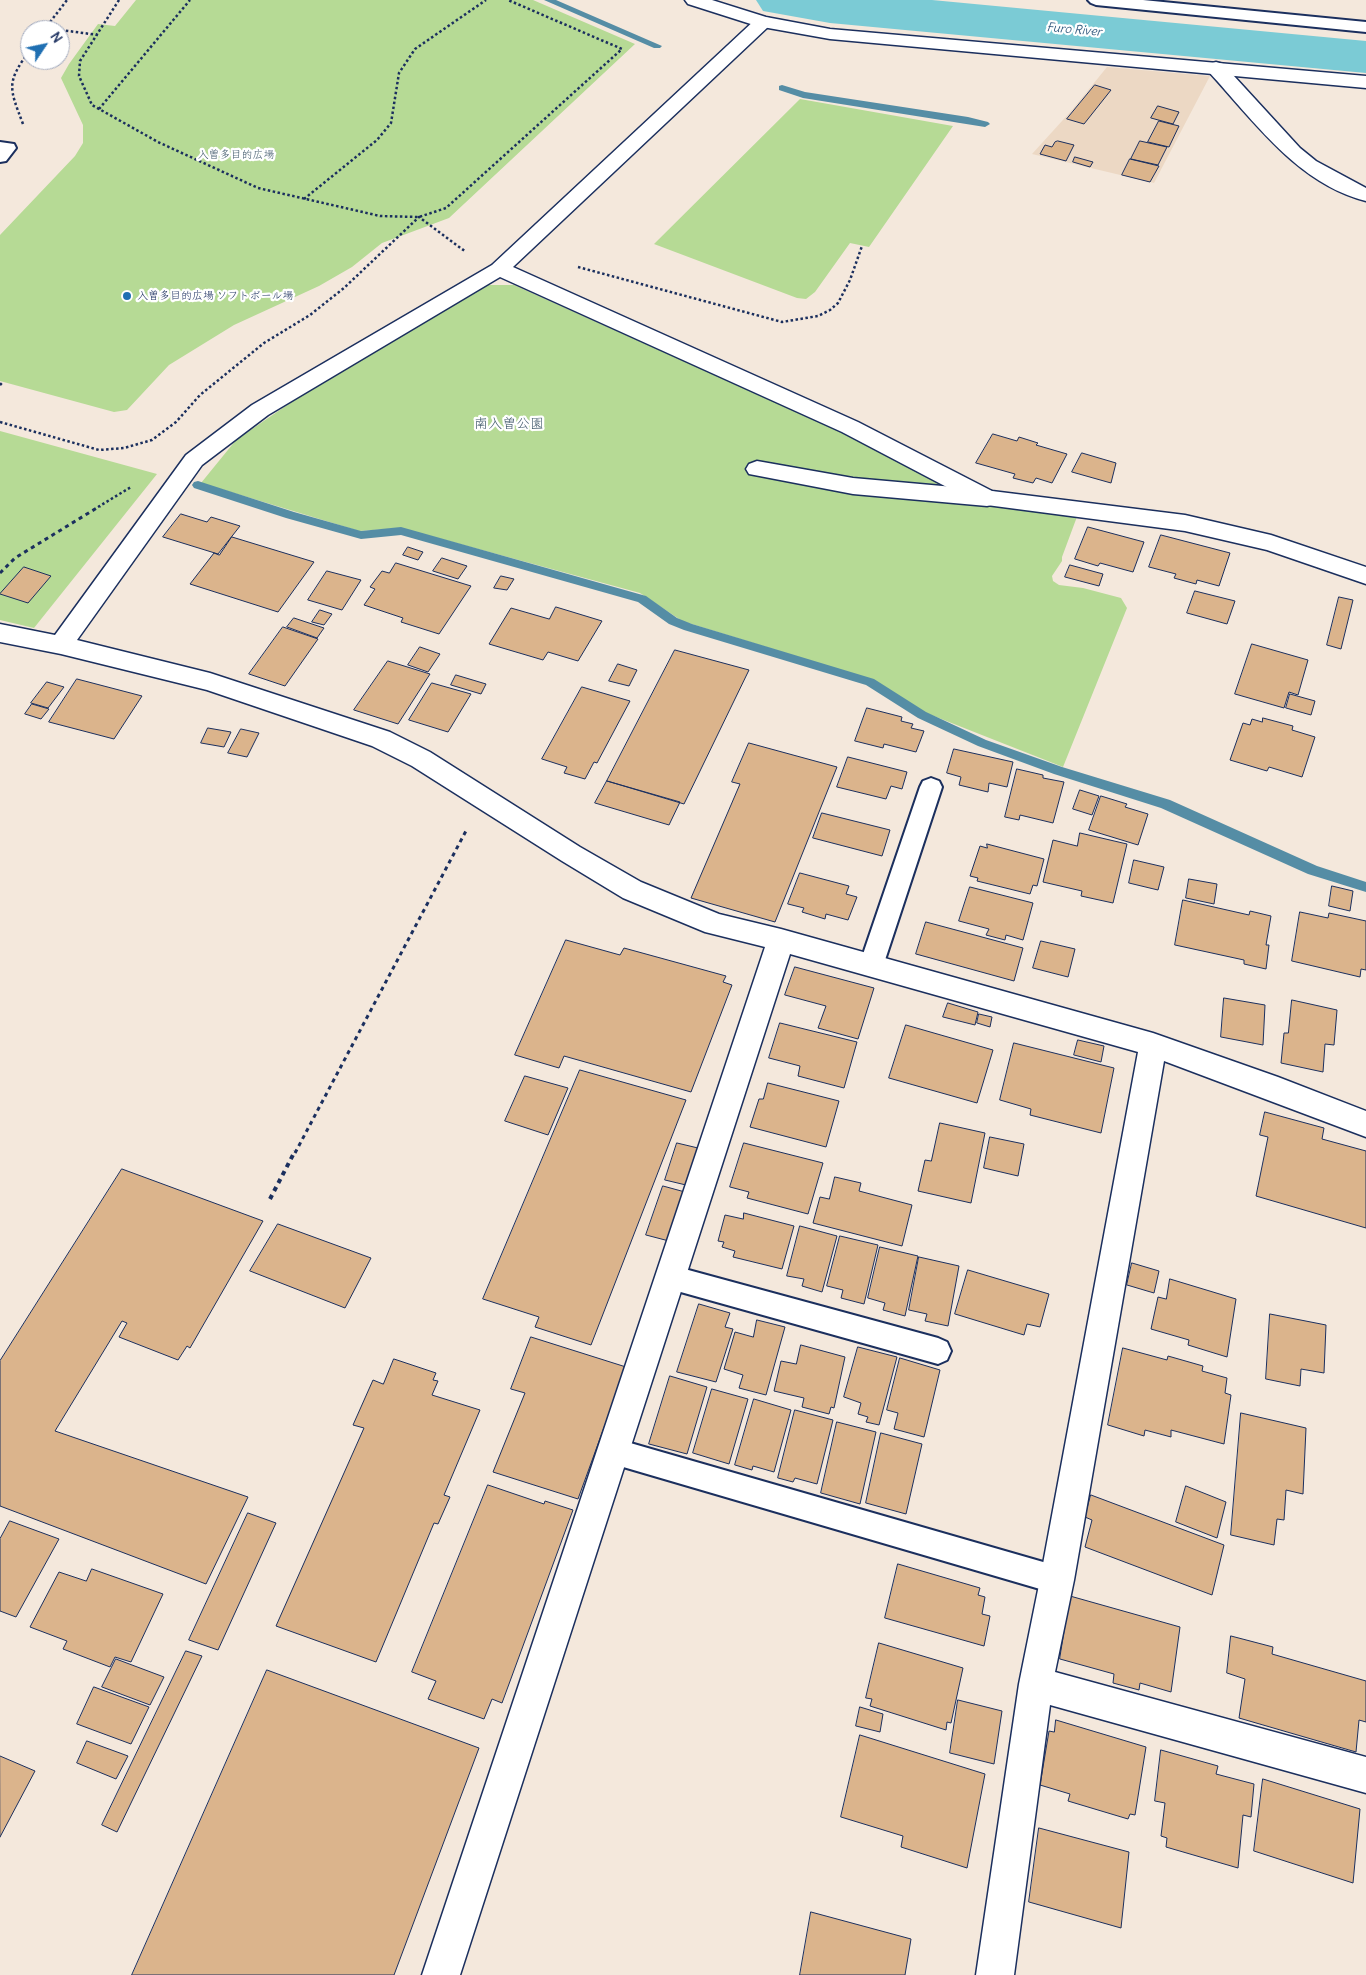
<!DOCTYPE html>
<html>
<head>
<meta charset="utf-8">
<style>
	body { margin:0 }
	#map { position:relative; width:1366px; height:1975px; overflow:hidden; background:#f4e8dc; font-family:Delius,sans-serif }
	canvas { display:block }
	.north { position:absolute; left:20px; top:20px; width:50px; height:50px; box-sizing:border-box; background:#fff; border:1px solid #a4acbf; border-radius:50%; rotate:56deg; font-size:14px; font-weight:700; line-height:20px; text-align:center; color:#1b2f5e }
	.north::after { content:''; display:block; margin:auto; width:18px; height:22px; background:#1f6fb2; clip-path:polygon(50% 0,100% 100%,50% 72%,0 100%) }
</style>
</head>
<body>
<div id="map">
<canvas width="1366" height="1975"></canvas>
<div class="north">N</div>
</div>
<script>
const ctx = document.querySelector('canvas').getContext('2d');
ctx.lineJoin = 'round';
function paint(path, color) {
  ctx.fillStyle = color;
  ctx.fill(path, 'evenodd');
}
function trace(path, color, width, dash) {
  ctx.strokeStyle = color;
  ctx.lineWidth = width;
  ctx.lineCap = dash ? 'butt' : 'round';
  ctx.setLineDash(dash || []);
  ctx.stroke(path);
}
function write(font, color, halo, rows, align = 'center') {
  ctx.font = font + ' Delius,"Klee One",sans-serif';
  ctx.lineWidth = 4.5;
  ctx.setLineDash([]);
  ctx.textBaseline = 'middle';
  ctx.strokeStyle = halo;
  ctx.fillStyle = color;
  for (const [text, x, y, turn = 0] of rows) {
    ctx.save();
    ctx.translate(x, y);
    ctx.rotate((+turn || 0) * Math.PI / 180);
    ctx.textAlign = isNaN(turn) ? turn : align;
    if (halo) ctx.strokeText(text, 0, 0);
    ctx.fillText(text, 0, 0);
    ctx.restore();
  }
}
paint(new Path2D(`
	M1107 67 1210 76 1154 183 1032 154 1072 110Z`), '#ecd8c4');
paint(new Path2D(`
	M136 0H533L635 44 449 218 382 243 352 267 319 286 234 325 169 365 127 410 114 412 0 381V235L75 156 83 143V125L61 78 69 64 98 24 115 26Z
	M800 99 953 126 869 247 850 243 815 292 806 299 797 298 654 244Z
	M488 285H514L862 441 941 485 1002 508 1078 514 1062 557V561L1052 576 1053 581 1059 585 1083 588 1121 598 1127 608 1063 767 916 709 873 680 682 621 640 593 401 528 359 531 201 483 236 440 293 401Z
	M0 431 157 474 34 628 0 620Z`), '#b6da95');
paint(new Path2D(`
	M544 0H556L662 46 660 48H654Z
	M782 85 805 92 968 117 988 122 990 124 985 127 803 98 779 90V86Z
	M198 481 294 512 361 531 401 527 646 596 677 618 692 624 874 679 926 712 986 740 1062 767 1170 800 1317 866 1366 882V892L1308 874 1161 808 1054 774 978 746 918 718 866 685 684 630 669 624 638 602 401 535 361 539 286 518 194 488 192 485 194 482Z`), '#558da5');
paint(new Path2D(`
	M756 0H932L1366 41V73L830 23 763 11Z`), '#7bcbd5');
const building = new Path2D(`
	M1095 85 1111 90 1084 124 1067 119Z
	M1158 106 1179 112 1173 124 1151 118Z
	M1159 121 1179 126 1169 147 1148 142Z
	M1058 141 1074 145 1066 161 1040 154 1045 145 1052 147 1055 142Z
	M1140 141 1167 147 1158 165 1131 159Z
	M1075 157 1093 162 1090 167 1073 162Z
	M1130 159 1159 166 1150 182 1122 175Z
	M993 434 1017 441 1019 437 1038 443 1036 445 1067 454 1052 483 1036 478 1033 483 1013 478 1015 474 976 463Z
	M1082 453 1116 463 1111 483 1072 472Z
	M181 514 207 522 211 517 240 526 218 554 163 537Z
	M1088 527 1144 542 1133 572 1100 563 1098 566 1075 559Z
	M1161 535 1230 553 1219 586 1197 580 1196 584 1174 578 1176 574 1149 567Z
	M232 537 314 562 278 612 190 584 214 553 219 555Z
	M408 547 423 552 418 560 403 555Z
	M442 558 467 566 458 579 433 571Z
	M396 563 471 586 439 634 401 622 403 618 364 605 375 589 370 587 382 571 389 573Z
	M1070 565 1103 574 1099 586 1065 577Z
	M24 567 51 576 28 603 0 594Z
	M327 571 361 580 342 610 308 600Z
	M501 576 514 579 507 590 494 588Z
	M1195 591 1235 601 1227 624 1187 613Z
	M1339 597 1353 600 1341 649 1327 645Z
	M556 607 602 621 578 661 548 652 543 660 489 644 511 608 549 619Z
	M320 610 332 614 324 625 312 622Z
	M294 618 324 628 317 638 287 627Z
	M283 627 318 639 285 686 249 674Z
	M1252 644 1308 660 1298 695 1289 692 1284 708 1235 694Z
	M420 647 440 654 428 672 408 665Z
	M675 650 749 670 684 804 607 781Z
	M388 661 430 674 398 724 354 710Z
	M618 664 637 670 629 686 609 681Z
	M456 675 486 684 481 694 451 685Z
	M77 679 142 696 114 739 49 722Z
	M47 682 64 687 48 708 31 703Z
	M432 683 471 694 448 732 409 720Z
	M582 687 630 701 597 763 594 762 585 779 564 773 567 767 542 759Z
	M1290 694 1315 701 1311 715 1286 708Z
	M32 704 49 709 41 719 25 714Z
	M867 708 902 717 901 721 913 724 911 728 924 731 916 752 884 744 883 748 855 741Z
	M1263 718 1293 726 1292 730 1315 737 1302 777 1269 767 1267 771 1230 760 1243 723 1250 725 1252 719 1262 722Z
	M208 728 231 732 224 747 201 743Z
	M241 729 259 733 247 757 228 753Z
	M749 743 837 767 775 922 691 898 740 784 732 782Z
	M954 749 1013 762 1007 787 989 783 988 792 959 785 961 777 947 773Z
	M848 757 907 772 902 789 891 786 886 799 837 787Z
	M1017 769 1043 775V778L1064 782 1053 823 1020 815 1019 820 1005 817Z
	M607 781 680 802 669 825 595 803Z
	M1080 790 1099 796 1092 815 1073 809Z
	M1101 796 1127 804 1125 807 1148 814 1138 845 1089 830Z
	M822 813 890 830 882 856 813 838Z
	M1080 833 1127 844 1113 903 1081 896 1082 891 1043 882 1053 840 1077 846Z
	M987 844 1044 859 1037 886 1033 885 1030 894 977 881 978 878 970 876 980 846 987 848Z
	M1134 860 1164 867 1158 890 1129 883Z
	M800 873 849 886 846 894 857 897 848 920 826 914 825 919 802 912 804 908 788 904Z
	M1189 879 1217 884 1214 904 1186 898Z
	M1332 886 1353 891 1350 911 1329 906Z
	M970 887 1033 903 1023 940 1006 935 1005 940 986 935 989 929 959 921Z
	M1183 900 1249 915 1250 911 1271 916 1266 945H1269L1266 969 1244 964V960L1175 945Z
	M1300 912 1328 918 1329 913 1366 921V970L1361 969 1360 977 1292 961Z
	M926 922 1023 948 1014 981 916 954Z
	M566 940 620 955 624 948 726 976 723 982 732 985 691 1092 564 1056 559 1068 515 1055Z
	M1041 941 1075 949 1068 977 1033 968Z
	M795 967 874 988 858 1039 818 1028 826 1006 785 995Z
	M1224 998 1265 1005 1263 1045 1221 1037Z
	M1292 1000 1337 1010 1334 1045 1325 1044 1323 1072 1281 1063 1284 1033H1288Z
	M948 1003 978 1012 975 1025 943 1017Z
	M979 1014 992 1017 990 1027 977 1023Z
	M780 1023 857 1042 844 1088 798 1076 800 1066 769 1058Z
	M906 1025 993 1050 977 1103 889 1078Z
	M1078 1040 1104 1046 1101 1062 1074 1055Z
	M1014 1043 1114 1068 1101 1133 1030 1115 1031 1109 1000 1100Z
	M580 1070 686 1100 591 1345 535 1327 539 1317 483 1299Z
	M525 1076 568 1088 548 1135 505 1121Z
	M768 1083 839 1101 826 1147 750 1127 759 1099H763Z
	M1265 1112 1324 1128 1322 1139 1366 1151V1228L1256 1196 1268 1137 1260 1135Z
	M940 1123 985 1133 971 1203 918 1191 925 1160 931 1161Z
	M990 1137 1024 1144 1018 1176 984 1168Z
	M677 1143 698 1148 686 1185 665 1180Z
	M744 1143 823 1163 808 1214 747 1198 749 1192 730 1187Z
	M122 1169 263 1221 190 1348 187 1346 178 1360 119 1337 127 1323 122 1321 55 1431 248 1497 206 1584 0 1506V1361Z
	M835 1177 861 1183 859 1191 912 1205 902 1246 813 1223 820 1197 829 1199Z
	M663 1186 685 1192 669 1241 646 1235Z
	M744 1213 794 1226 782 1269 733 1257 735 1251 722 1247 724 1242 718 1241 725 1215 743 1219Z
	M278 1224 371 1258 345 1308 250 1271Z
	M800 1226 837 1236 822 1292 802 1286 804 1279 787 1276Z
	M840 1236 878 1245 864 1304 841 1298 843 1290 827 1286Z
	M880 1247 918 1256 905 1316 883 1310 885 1303 868 1298Z
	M919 1257 959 1266 948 1326 925 1321 927 1314 909 1310Z
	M1132 1263 1159 1271 1154 1293 1127 1285Z
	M968 1270 1049 1294 1040 1327 1027 1324 1024 1335 955 1314Z
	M1170 1279 1236 1299 1227 1357 1188 1345 1189 1340 1151 1329 1158 1297 1166 1299Z
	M699 1304 730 1313 725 1327 733 1329 716 1382 677 1372Z
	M1270 1314 1326 1325 1324 1373 1301 1369 1300 1386 1266 1379Z
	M757 1320 785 1327 766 1395 739 1388 743 1375 724 1369 735 1332 753 1337Z
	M531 1337 626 1367 578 1499 493 1472 525 1393 511 1389Z
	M801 1345 845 1357 834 1408 831 1407 829 1414 802 1407 804 1398 774 1391 781 1361 796 1364Z
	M858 1347 897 1357 879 1425 866 1422 868 1417 858 1414 861 1403 844 1397Z
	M1123 1348 1167 1360 1168 1356 1203 1366 1202 1371 1227 1378 1225 1393 1231 1395 1224 1444 1171 1430V1437L1145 1430 1144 1436 1108 1425Z
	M900 1358 940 1370 924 1437 894 1429 898 1413 887 1410Z
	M394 1359 436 1373 433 1380 438 1381 432 1395 480 1410 444 1495 450 1497 438 1524 434 1523 376 1662 276 1626 364 1428 353 1425 373 1380 383 1384Z
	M670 1376 707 1387 687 1454 649 1444Z
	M712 1389 748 1399 729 1464 693 1453Z
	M754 1399 791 1410 774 1472 753 1466 752 1470 735 1465Z
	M795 1410 833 1420 817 1484 795 1478 793 1482 778 1478Z
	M1241 1413 1306 1428 1303 1494 1286 1490 1284 1520 1277 1519 1274 1545 1231 1535Z
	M837 1422 876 1432 860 1504 821 1493Z
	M881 1433 922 1444 906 1514 866 1503Z
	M488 1485 544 1504 545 1501 573 1510 502 1703 492 1699 484 1719 428 1699 436 1681 412 1672Z
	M1186 1486 1226 1502 1217 1538 1176 1522Z
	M1091 1495 1224 1545 1212 1595 1085 1547 1092 1520 1085 1517Z
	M248 1513 276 1523 218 1650 189 1640Z
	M10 1521 59 1539 16 1617 0 1611V1539Z
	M898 1564 980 1588 978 1595 985 1597 982 1614 990 1616 984 1646 885 1618Z
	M92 1569 163 1594 131 1662 115 1657 110 1667 63 1649 67 1641 30 1627 59 1572 86 1581Z
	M1070 1596 1180 1627 1171 1692 1140 1683 1139 1690 1113 1683 1114 1674 1060 1659Z
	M1231 1636 1273 1647 1272 1654 1366 1681V1722L1359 1720 1356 1752 1239 1718 1245 1679 1227 1673Z
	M879 1643 963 1668 951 1723 947 1722 946 1730 870 1706 872 1699 866 1698Z
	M186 1651 202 1656 117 1832 102 1825Z
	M116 1659 164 1677 150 1705 102 1687Z
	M267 1670 479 1748 394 1975H132Z
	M94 1687 149 1707 131 1744 77 1724Z
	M958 1700 1002 1711 994 1764 950 1753Z
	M860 1707 883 1714 880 1732 856 1726Z
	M1056 1720 1146 1747 1135 1815 1130 1814 1128 1819 1068 1801 1070 1794 1040 1785 1049 1731 1054 1732Z
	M860 1735 985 1774 967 1868 901 1847 903 1836 841 1817Z
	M87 1741 128 1756 116 1779 77 1763Z
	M1161 1750 1218 1766 1216 1774 1254 1784 1251 1817 1243 1815 1238 1868 1166 1847 1167 1838 1161 1836 1165 1803 1155 1801Z
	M0 1756 35 1771 0 1837Z
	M1263 1779 1360 1809 1353 1883 1254 1851Z
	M1039 1828 1129 1852 1121 1928 1029 1902Z
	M811 1912 911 1939 905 1975H800Z`);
paint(building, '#dbb48c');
trace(building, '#1b2f5e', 1);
const service = new Path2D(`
	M1088 0H1143L1366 22V32L1096 5 1091 3Z
	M0 142 14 144 16 148 6 161 0 162Z
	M931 778 939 781 942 787 883 966 879 973 871 976 863 973 859 966 920 787 923 781Z
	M670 1265 938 1338 947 1342 951 1351 947 1360 938 1364 670 1289 661 1285 657 1277 661 1269Z
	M613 1438 1057 1566 1067 1570 1071 1580 1067 1590 1057 1594 613 1464 603 1460 599 1451 603 1442Z`);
const pedestrian = new Path2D(`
	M757 461 853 478 987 490 995 492 998 498 995 504 987 506 853 494 749 474 746 469 749 464Z`);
const minor = new Path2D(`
	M763 17 769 18 772 22 769 26 513 267 858 422 992 491 1185 515 1271 535 1366 567V584L1267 550 1185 531 979 504 842 432 500 277 268 415 202 465 77 640 210 673 390 732 430 752 580 847 641 882 719 914 781 929 1153 1033 1278 1077 1366 1111V1137L1164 1061 1074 1580 1055 1672 1366 1757V1793L1050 1705 1014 1975H976L1019 1684 1040 1580 1138 1052 790 954 460 1975H422L765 947 705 932 623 898 562 861 412 766 372 746 207 690 61 654 0 642V624L55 635 186 455 252 405 492 265 757 18Z
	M1216 62 1223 64 1300 148 1316 161 1366 188V201C1298 184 1254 121 1209 72L1207 68 1209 64Z`);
const tertiary = new Path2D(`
	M685 0H712L766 17 830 29 1366 76V88L830 39 757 26 688 4Z`);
trace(service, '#1b2f5e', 4);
trace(pedestrian, '#1b2f5e', 3);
trace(minor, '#1b2f5e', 3);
trace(tertiary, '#1b2f5e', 3);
trace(new Path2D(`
	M119 0 80 61 79 76 92 105 158 142 258 188 380 216 419 217 446 208 622 49 508 0
	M46 28 98 35
	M44 30 67 0
	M99 109 190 0
	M23 124C9 87 6 83 30 50
	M304 199 377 140 391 123 399 73 415 49 486 0
	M578 267 782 322 818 316 830 310 838 303 850 280 862 246
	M0 385 3 382
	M0 422 99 450 124 448 152 440 176 422 200 395 264 343 310 315 344 288 419 217 466 252
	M98 507 131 487`), '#1b2f5e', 2.5, [2.5, 2.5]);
trace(new Path2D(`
	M0 573 15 558 100 506
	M295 1153 467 829`), '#1b2f5e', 3, [4, 4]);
trace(new Path2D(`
	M270 1199 295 1151`), '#1b2f5e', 4, [4.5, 4.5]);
paint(service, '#fff');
paint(pedestrian, '#fff');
paint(minor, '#fff');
paint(tertiary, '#fff');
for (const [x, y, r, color] of [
	[127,296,5,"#1f6fb2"]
]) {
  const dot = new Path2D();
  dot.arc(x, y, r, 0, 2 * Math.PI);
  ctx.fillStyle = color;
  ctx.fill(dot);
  trace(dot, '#fff', 2);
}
write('11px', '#425a6c', '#fff', [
	["入曽多目的広場",236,155]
]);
write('11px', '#1b2f5e', '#fff', [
	["入曽多目的広場 ソフトボール場",137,296]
], 'left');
write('italic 12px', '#385e82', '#fff', [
	["Furo River",1074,30,5]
]);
write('14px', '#425a6c', '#fff', [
	["南入曽公園",509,424]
]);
</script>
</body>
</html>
